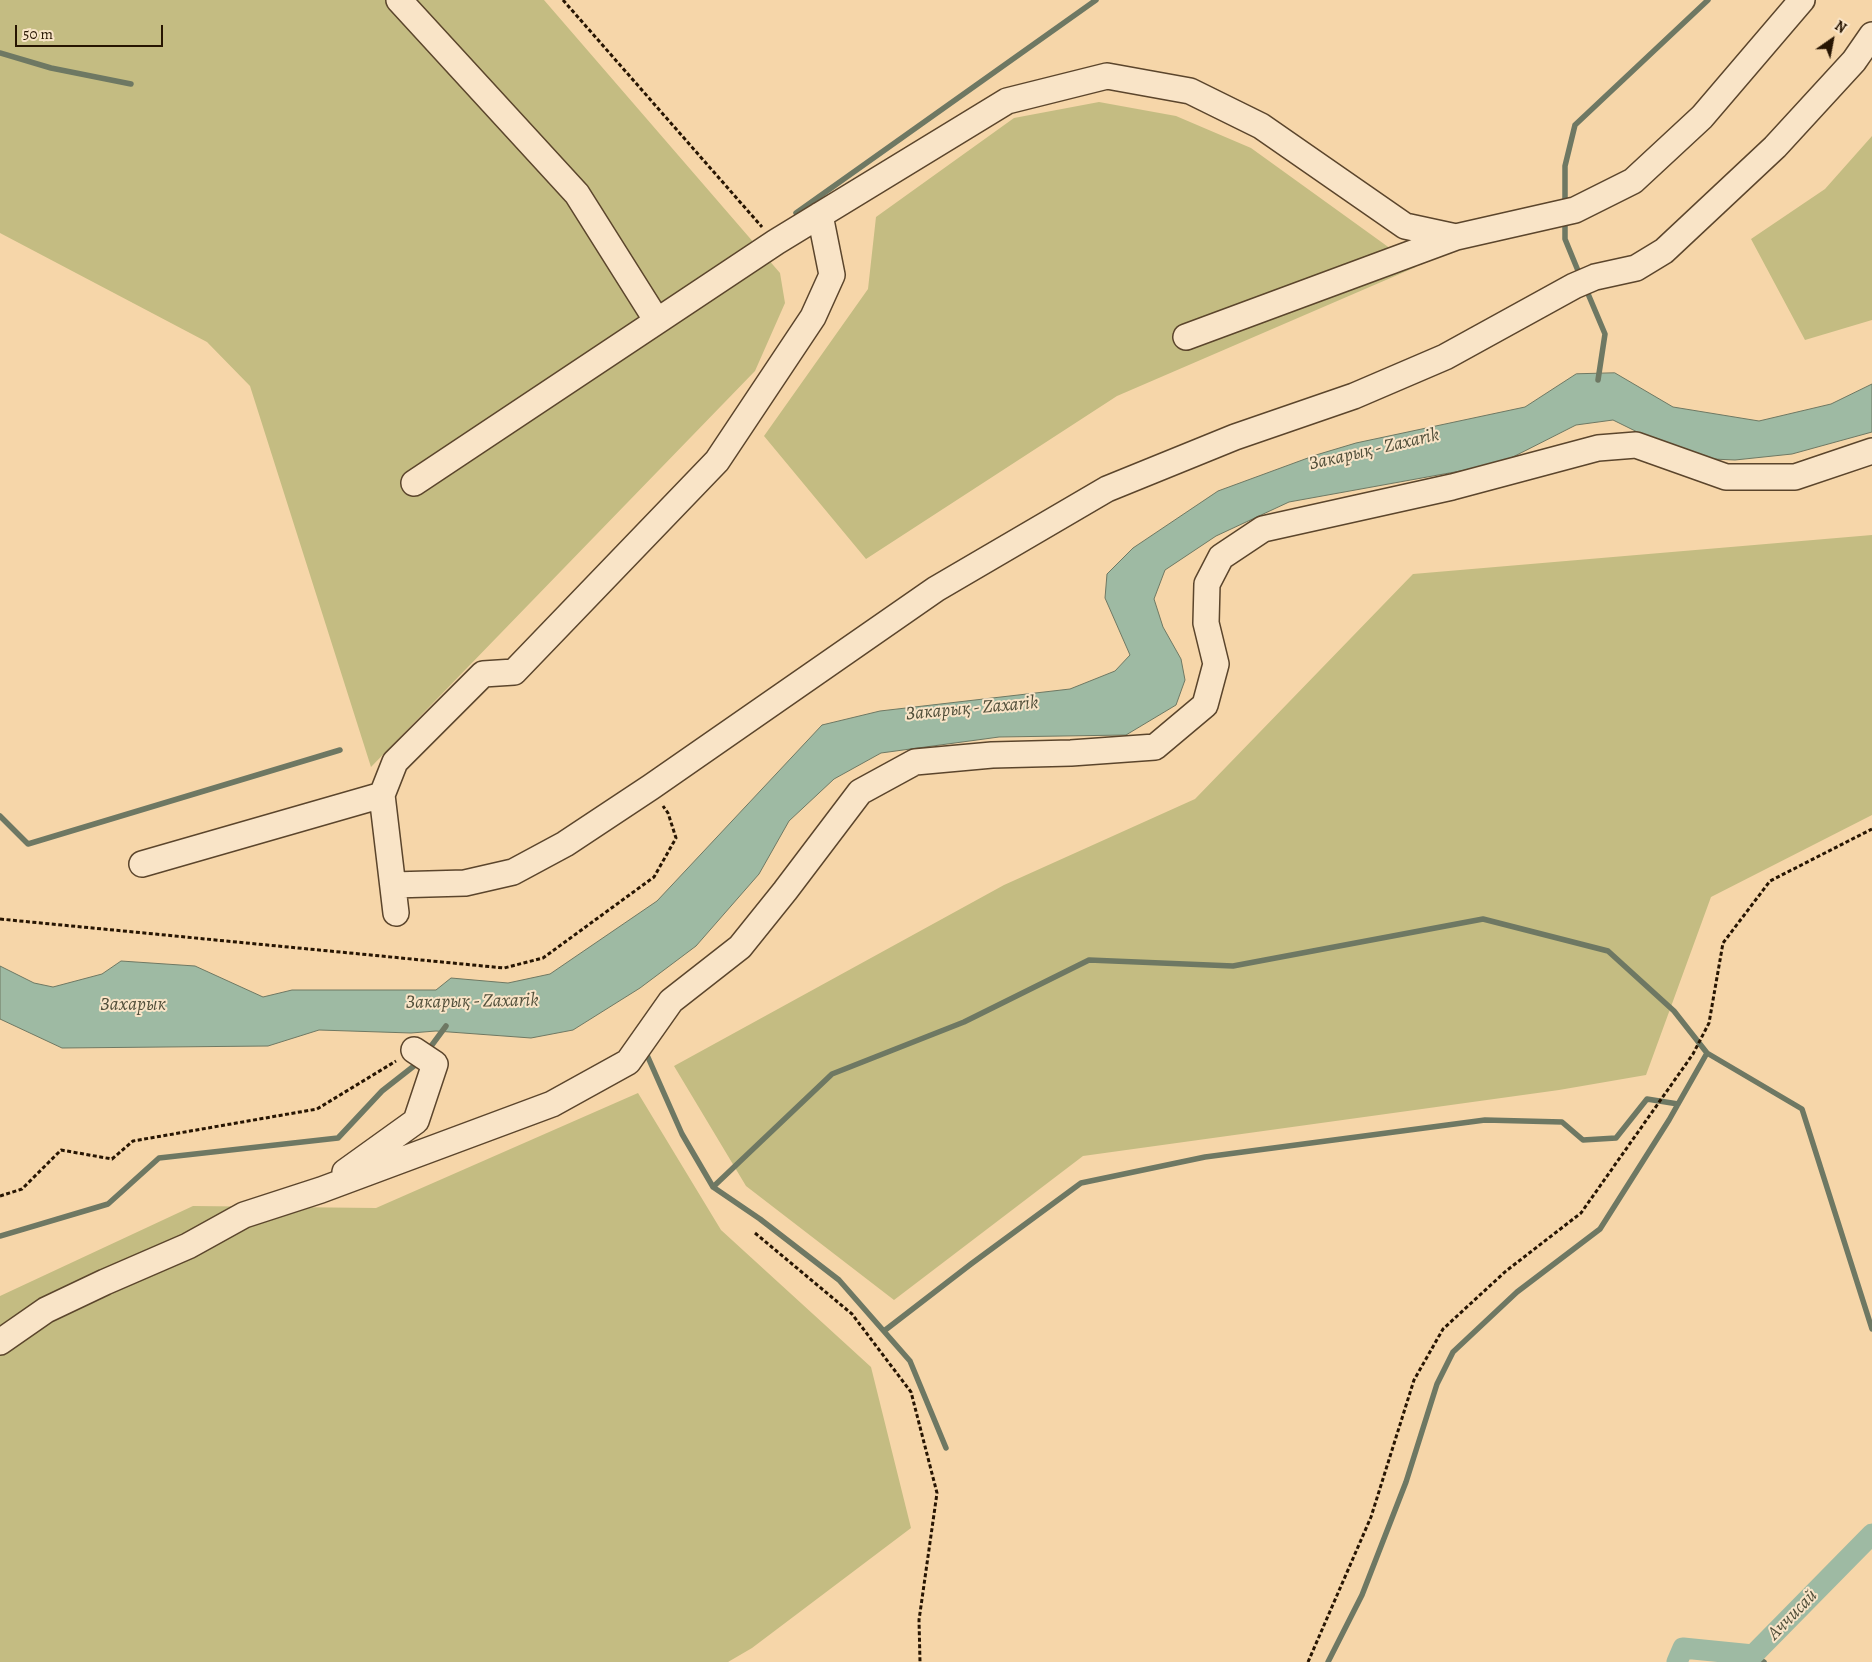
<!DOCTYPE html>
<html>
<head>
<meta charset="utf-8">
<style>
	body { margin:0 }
	#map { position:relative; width:1872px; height:1662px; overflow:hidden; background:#f6d6a9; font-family:Alegreya,serif }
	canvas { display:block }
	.north { position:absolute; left:1807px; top:15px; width:50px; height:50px; -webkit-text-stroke:4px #f9e4c7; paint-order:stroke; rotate:33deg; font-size:14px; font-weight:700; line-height:20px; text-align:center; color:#271502 }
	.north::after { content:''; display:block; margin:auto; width:18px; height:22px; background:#271502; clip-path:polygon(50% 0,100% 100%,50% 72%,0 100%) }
	.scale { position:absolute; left:15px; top:25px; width:148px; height:22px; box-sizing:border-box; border:2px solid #271502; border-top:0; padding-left:6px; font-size:15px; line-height:18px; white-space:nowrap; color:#271502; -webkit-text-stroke:4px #f9e4c7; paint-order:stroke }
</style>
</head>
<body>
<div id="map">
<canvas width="1872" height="1662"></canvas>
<div class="north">N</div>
<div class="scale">50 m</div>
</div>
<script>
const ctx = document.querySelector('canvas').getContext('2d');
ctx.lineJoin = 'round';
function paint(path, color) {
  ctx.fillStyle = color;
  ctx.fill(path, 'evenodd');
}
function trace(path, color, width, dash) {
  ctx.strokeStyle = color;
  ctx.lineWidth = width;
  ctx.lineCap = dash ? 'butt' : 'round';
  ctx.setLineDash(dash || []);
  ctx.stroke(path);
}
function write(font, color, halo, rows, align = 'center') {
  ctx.font = font + ' Alegreya,serif';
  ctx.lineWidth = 4;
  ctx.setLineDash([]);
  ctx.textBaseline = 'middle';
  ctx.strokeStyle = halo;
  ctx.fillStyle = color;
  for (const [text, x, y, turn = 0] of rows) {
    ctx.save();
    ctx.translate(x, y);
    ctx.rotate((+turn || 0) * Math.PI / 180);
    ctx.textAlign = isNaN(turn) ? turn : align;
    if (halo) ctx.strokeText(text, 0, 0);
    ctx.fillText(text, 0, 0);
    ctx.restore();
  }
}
paint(new Path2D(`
	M0 0H544L780 273 785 303 755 371 371 767 250 386 207 342 0 233Z
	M1099 102 1176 116 1251 148 1416 267 1117 396 866 559 764 436 868 289 876 217 1014 118Z
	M1872 136V320L1805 340 1751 239 1825 189Z
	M1872 535V815L1711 897 1646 1075 1559 1090 1083 1156 894 1300 746 1186 674 1066 1004 885 1195 799 1413 574Z
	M638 1093 721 1230 871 1367 911 1528 752 1648 728 1662H0V1296L193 1206 376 1208Z`), '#c4bc82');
const water = new Path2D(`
	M1615 373 1673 407 1759 421 1831 404 1872 384V432L1792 454 1735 460 1690 458 1613 420 1576 425 1499 464 1289 502 1216 536 1165 570 1154 599 1163 627 1181 659 1185 680 1176 705 1126 735 999 737 881 753 834 779 789 821 759 874 696 946 640 988 573 1030 531 1038 436 1031 411 1033 319 1030 268 1046 62 1048 0 1019V966L34 983 53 987 102 974 121 961 195 966 263 997 292 990H436L451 978 508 983 550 974 657 901 822 725 880 711 1070 689 1115 671 1130 655 1105 598 1107 574 1133 548 1218 491 1316 455 1356 443 1525 407 1576 374Z`);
paint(water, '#9ebaa3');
trace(water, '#6e7863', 1);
trace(new Path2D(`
	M0 53 51 68 131 84
	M1565 206V166L1575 125 1708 0
	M796 213 1096 0
	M1565 218V239L1581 278
	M1586 289 1605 334 1598 380
	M0 816 28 844 340 750
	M426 1053 446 1026
	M647 1055 682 1134 713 1187 760 1219 839 1280 910 1361 946 1448
	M713 1187 832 1074 964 1022 1089 960 1233 966 1483 919 1608 951 1674 1011 1707 1053 1802 1109 1872 1329
	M0 1236 108 1204 159 1158 338 1138 382 1091 419 1062
	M884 1331 971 1264 1081 1183 1205 1157 1485 1120 1562 1122 1583 1140 1616 1138 1647 1099 1678 1104
	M1753 1655 1764 1662
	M1328 1662 1362 1595 1406 1482 1437 1384 1453 1352 1517 1292 1600 1229 1669 1120 1707 1053`), '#6e7863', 5.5);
trace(new Path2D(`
	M1677 1662 1683 1648 1753 1655 1872 1534`), '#9ebaa3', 21);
const minor = new Path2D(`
	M399 0 577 194 657 321
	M1186 337 1456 237
	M414 483 776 242 1007 101 1107 76 1190 91 1261 126 1405 226 1456 237 1575 210 1633 181 1702 117 1802 0
	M142 864 382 795
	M393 885 465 883 513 872 565 844 651 787 936 589 1107 489 1235 437 1354 396 1445 357 1574 286 1595 277 1636 268 1664 251 1775 147 1854 61 1872 35
	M396 913 382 795 395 762 483 674 514 672 717 461 813 317 832 275 820 215
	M345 1172 416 1121 435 1064 414 1050
	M0 1342 46 1310 105 1282 188 1246 244 1215 321 1190 552 1104 628 1062 671 1001 740 947 785 891 860 792 915 762 992 755 1071 753 1155 747 1205 705 1216 664 1206 623 1207 584 1221 557 1263 529 1452 487 1598 448 1636 445 1726 477H1795L1872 451`);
trace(minor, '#5b452c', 28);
trace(new Path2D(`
	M563 0 762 227
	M0 919 504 968 543 958 654 877 676 838 668 813 663 806
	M0 1196 22 1189 61 1150 112 1159 133 1141 317 1109 396 1061
	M755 1233 852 1314 911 1392 937 1493 919 1620 920 1662
	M1308 1662 1371 1517 1414 1380 1443 1329 1506 1271 1581 1213 1693 1054 1709 1023 1723 943 1770 881 1872 829`), '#271502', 3, [4, 2.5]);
trace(minor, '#f9e4c7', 25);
write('italic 19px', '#514f3a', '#f9e4c7', [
	["Закарық - Zaxarik",1374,450,-13],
	["Закарық - Zaxarik",972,709,-5],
	["Закарық - Zaxarik",472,1002,-1],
	["Захарык",133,1005],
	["Аччисай",1793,1615,-46]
]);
</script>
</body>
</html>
